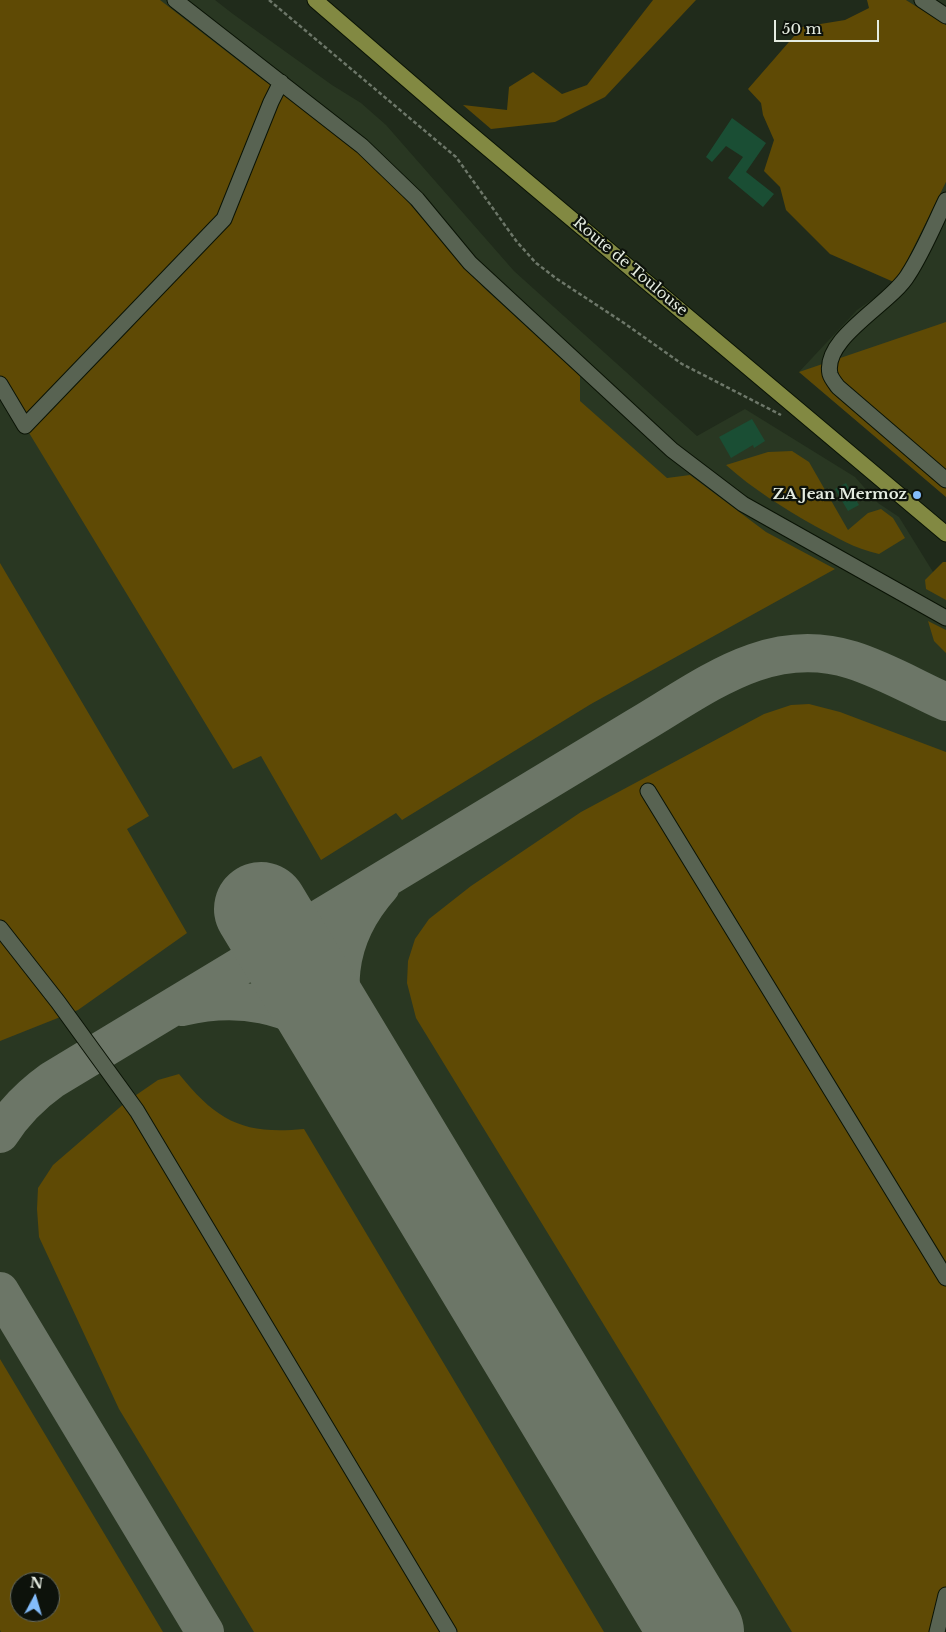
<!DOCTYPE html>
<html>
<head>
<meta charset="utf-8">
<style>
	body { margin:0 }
	#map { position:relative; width:946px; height:1632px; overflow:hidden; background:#202b1b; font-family:"Libre Baskerville",serif }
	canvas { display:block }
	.north { position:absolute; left:10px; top:1572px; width:50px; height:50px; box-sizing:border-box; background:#0d120b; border:1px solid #636961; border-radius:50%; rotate:6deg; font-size:14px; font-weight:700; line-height:20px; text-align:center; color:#e5ece1 }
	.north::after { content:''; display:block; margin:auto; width:18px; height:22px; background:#83bcfb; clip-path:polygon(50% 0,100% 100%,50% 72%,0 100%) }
	.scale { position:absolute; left:774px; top:20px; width:105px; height:22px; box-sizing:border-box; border:2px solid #e5ece1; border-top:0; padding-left:6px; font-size:15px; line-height:18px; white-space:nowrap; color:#e5ece1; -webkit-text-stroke:4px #0d120b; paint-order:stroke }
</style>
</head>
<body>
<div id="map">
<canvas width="946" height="1632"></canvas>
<div class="north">N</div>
<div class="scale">50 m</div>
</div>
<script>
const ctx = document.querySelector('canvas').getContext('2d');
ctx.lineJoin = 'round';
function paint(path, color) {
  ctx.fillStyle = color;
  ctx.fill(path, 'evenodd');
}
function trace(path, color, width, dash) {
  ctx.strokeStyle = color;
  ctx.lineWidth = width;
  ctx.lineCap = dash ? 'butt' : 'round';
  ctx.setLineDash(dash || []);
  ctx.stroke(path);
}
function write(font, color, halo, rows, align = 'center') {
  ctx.font = font + ' "Libre Baskerville",serif';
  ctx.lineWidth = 4.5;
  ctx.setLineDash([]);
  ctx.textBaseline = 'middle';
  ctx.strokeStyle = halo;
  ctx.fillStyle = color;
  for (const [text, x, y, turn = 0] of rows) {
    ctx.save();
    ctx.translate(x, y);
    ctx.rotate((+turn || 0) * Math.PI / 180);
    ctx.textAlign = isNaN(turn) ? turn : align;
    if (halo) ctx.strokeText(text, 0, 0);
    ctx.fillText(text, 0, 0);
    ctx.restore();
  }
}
paint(new Path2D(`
	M0 0H215L233 14 332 85 361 103 386 125 514 271 697 436 745 409 855 477 878 503 899 517 946 593V1632H0ZM20 1582H50V1612H20Z
	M906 0H946V25Z
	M946 182V497L799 372 857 310 896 283Z`), '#293722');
paint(new Path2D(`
	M0 0H160L262 79 344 138 386 177 483 287 580 376V401L667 478 690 475 766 532 835 569 591 704 402 820 396 813 321 860 261 756 233 769 0 385Z
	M653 0H696L605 97 555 122 491 129 463 105 507 110 509 87 533 72 562 94 587 85Z
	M867 0H906L946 25V182L896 283 830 254 786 210 780 187 764 171 774 140 763 115 761 103 748 89 802 27 845 20 869 8Z
	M946 322V497L799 372Z
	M792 451 809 462 848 530 868 513 881 509 893 518 905 538 879 554C853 548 838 538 815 526 783 508 753 489 726 465L768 452Z
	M943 562H946V600L926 589 925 580Z
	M0 563 149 816 127 829 187 933 78 1010 0 1041Z
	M928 621 946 630V653L934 641Z
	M809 704 840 712 946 752V1632H792L416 1018 407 983 408 961 415 939 429 919 471 886 581 812 764 714 791 705Z
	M179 1074C217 1121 243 1135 304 1129L604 1632H254L119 1409 39 1237 37 1209 38 1188 53 1165 126 1102 158 1080Z
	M0 1359 163 1632H1L0 1630ZM20 1582H50V1612H20Z`), '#5f4a05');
trace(new Path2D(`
	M182 1007C236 994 293 1002 334 1041 341 1047 347 1054 353 1061
	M353 1061C334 994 332 941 381 886
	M0 1134C14 1112 31 1095 52 1080L638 726C706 686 769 634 852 660 884 670 915 688 946 702
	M0 1291 205 1632`), '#6c7667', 38);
trace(new Path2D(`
	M261 909 697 1632`), '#6c7667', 94);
paint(new Path2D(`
	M732 118 766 143 746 172 774 194 763 207 728 178 743 157 726 146 712 162 706 157Z
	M752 419 765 441 754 448 753 445 731 458 719 437Z
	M846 483 859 505 848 511 835 489Z`), '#1a4e34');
const minor = new Path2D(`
	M175 0 362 146 417 199 470 263 672 450 743 504 946 618
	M922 0 946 16
	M946 200C934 225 923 252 908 275 891 304 822 338 830 374 831 378 835 383 838 387L946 480
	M0 384 25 426 224 219 271 102 281 82
	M648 791 946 1278
	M0 928 58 1002 137 1111 449 1632
	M937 1632 946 1595`);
const major = new Path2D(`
	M315 0 447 114 946 534`);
trace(minor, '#0a1305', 17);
trace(major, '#0a1305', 17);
trace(new Path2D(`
	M269 0 456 157 517 242 536 263 557 279 624 323 682 364 781 415`), '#6d7769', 2.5, [4, 2.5]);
trace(minor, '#586352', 15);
trace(major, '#828942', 15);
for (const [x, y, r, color] of [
	[917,495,5,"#83bcfb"]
]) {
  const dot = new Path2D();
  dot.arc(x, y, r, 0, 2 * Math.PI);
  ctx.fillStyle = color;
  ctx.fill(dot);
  trace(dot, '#0d120b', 2);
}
write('15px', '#e5ece1', '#0d120b', [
	["Route de Toulouse",630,267,40]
]);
write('bold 15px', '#e5ece1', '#0d120b', [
	["ZA Jean Mermoz",907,495]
], 'right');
</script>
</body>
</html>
